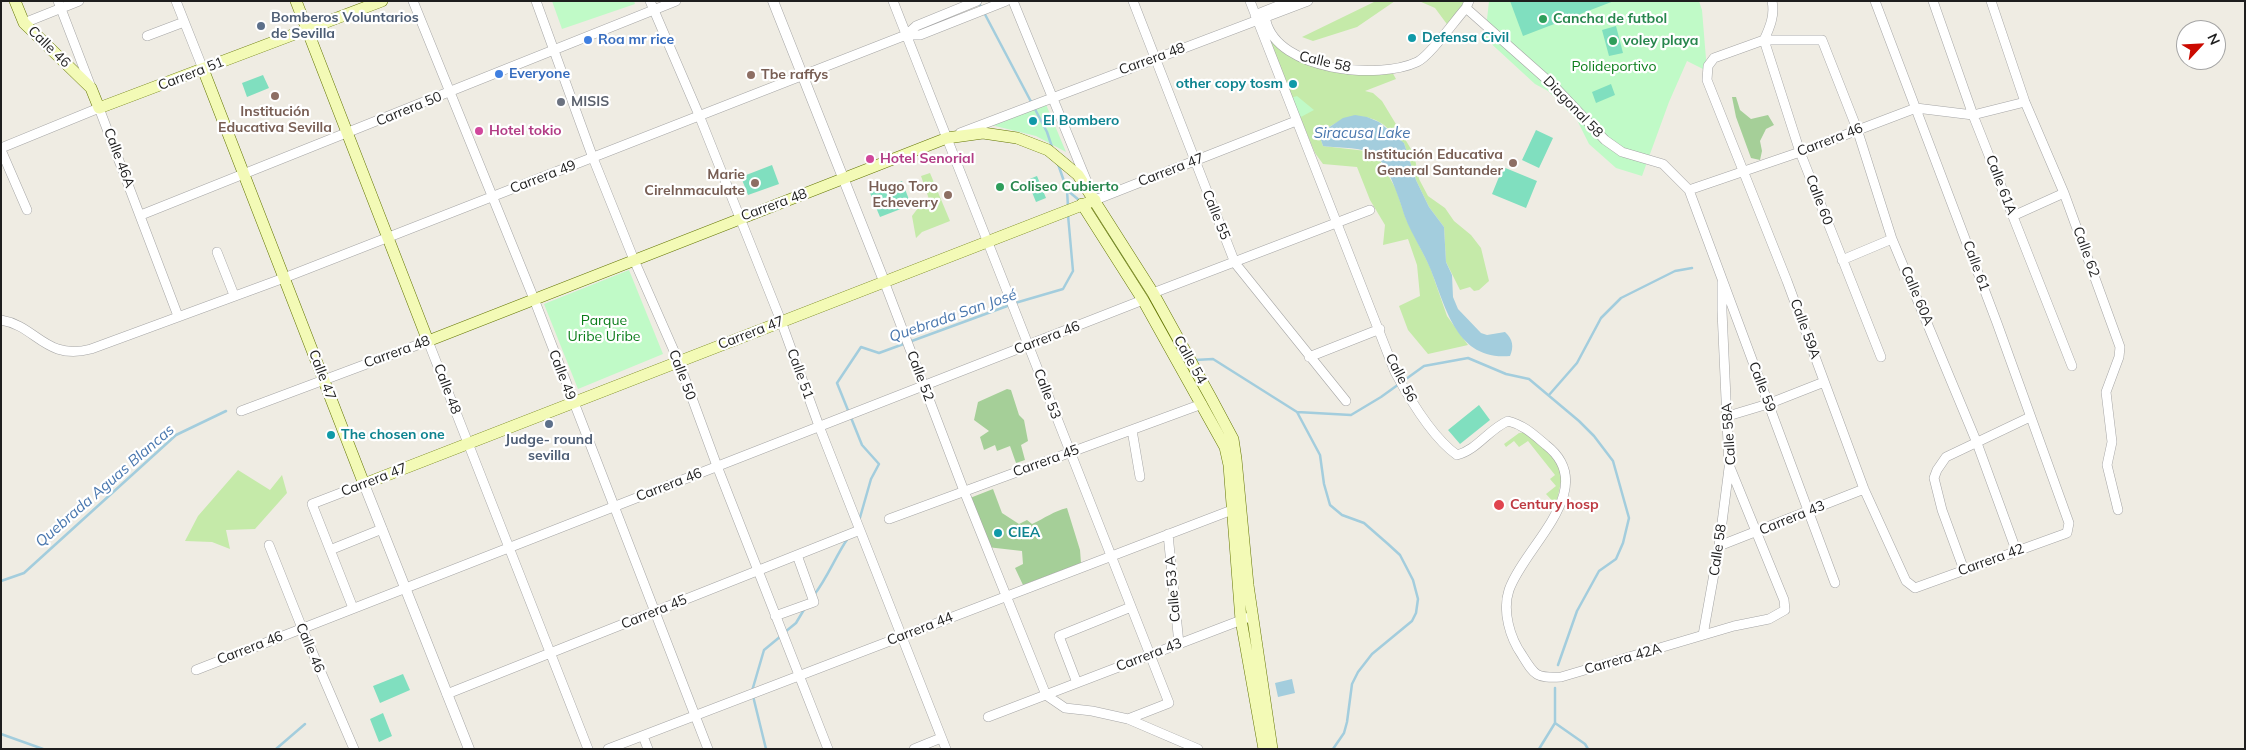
<!DOCTYPE html>
<html>
<head>
<meta charset="utf-8">
<style>
	body { margin:0 }
	#map { position:relative; width:2246px; height:750px; overflow:hidden; background:#efece3; font-family:Mulish,sans-serif }
	canvas { display:block }
	.frame { position:absolute; inset:0; border:2px solid #1e1e1e; pointer-events:none }
	.north { position:absolute; left:2176px; top:20px; width:50px; height:50px; box-sizing:border-box; background:#fff; border:1px solid #a5a5a5; border-radius:50%; rotate:65deg; font-size:14px; font-weight:700; line-height:20px; text-align:center; color:#1e1e1e }
	.north::after { content:''; display:block; margin:auto; width:18px; height:22px; background:#cb0a00; clip-path:polygon(50% 0,100% 100%,50% 72%,0 100%) }
</style>
</head>
<body>
<div id="map">
<canvas width="2246" height="750"></canvas>
<div class="frame"></div>
<div class="north">N</div>
</div>
<script>
const ctx = document.querySelector('canvas').getContext('2d');
ctx.lineJoin = 'round';
function paint(path, color) {
  ctx.fillStyle = color;
  ctx.fill(path, 'evenodd');
}
function trace(path, color, width, dash) {
  ctx.strokeStyle = color;
  ctx.lineWidth = width;
  ctx.lineCap = dash ? 'butt' : 'round';
  ctx.setLineDash(dash || []);
  ctx.stroke(path);
}
function write(font, color, halo, rows, align = 'center') {
  ctx.font = font + ' Mulish,sans-serif';
  ctx.lineWidth = 4.5;
  ctx.setLineDash([]);
  ctx.textBaseline = 'middle';
  ctx.strokeStyle = halo;
  ctx.fillStyle = color;
  for (const [text, x, y, turn = 0] of rows) {
    ctx.save();
    ctx.translate(x, y);
    ctx.rotate((+turn || 0) * Math.PI / 180);
    ctx.textAlign = isNaN(turn) ? turn : align;
    if (halo) ctx.strokeText(text, 0, 0);
    ctx.fillText(text, 0, 0);
    ctx.restore();
  }
}
paint(new Path2D(`
	M1376 1H1395L1357 27 1313 41 1302 37Z
	M1419 1H1471L1452 31 1435 8Z
	M1262 26 1277 42 1300 59 1391 70 1396 79 1365 91 1373 93 1382 101 1414 154 1419 179 1428 196 1445 208 1454 221 1471 235 1481 248 1489 281 1479 290 1474 291 1470 287 1460 290 1446 262 1444 227 1429 207 1416 180 1404 143C1395 139 1391 131 1384 125 1361 109 1339 119 1319 134L1323 146 1366 151 1379 159 1396 189 1406 219 1430 267 1447 316 1468 345 1428 354 1408 330 1399 306 1420 296 1417 265 1408 239 1383 245 1385 225 1370 200 1357 167 1323 164 1315 153Z
	M930 173 950 221 922 232 916 238 912 216 918 208 930 202 921 176Z
	M1527 432 1554 456 1563 473 1556 505 1546 494 1556 486 1550 479 1555 475 1528 441 1519 447 1514 441 1506 447 1504 444 1519 433Z
	M238 470 270 490 282 475 287 493 255 529 226 530 230 549 212 542 185 541 198 516Z`), '#c5eaa9');
paint(new Path2D(`
	M1732 97H1736L1740 110 1751 119 1768 115 1774 125 1766 129 1760 141 1762 151 1760 160 1751 158 1736 117Z
	M1007 389 1011 390 1019 415 1024 420 1028 441 1021 445 1025 460 1016 463 1010 446 997 451 995 445 984 450 980 437 989 431 974 420 978 402Z
	M993 489 1002 513 1019 524 1027 520 1032 524C1045 518 1054 511 1067 508L1080 550 1081 563 1023 585 1015 568 1023 564 1022 551 987 547 970 498Z`), '#a5cf98');
paint(new Path2D(`
	M552 1H634L635 4 562 29Z
	M1489 1H1699L1702 10 1707 71 1687 61 1669 102 1642 176 1616 168 1589 144 1577 120 1548 91 1535 84 1485 38Z
	M1297 96 1314 110 1299 118 1291 98Z
	M1045 102 1066 152 1036 136 991 125Z
	M629 270 663 354 578 389 544 304Z`), '#c0fac7');
paint(new Path2D(`
	M1510 1H1614L1523 36Z
	M1616 26 1623 53 1609 56 1602 30Z
	M263 75 269 88 247 97 242 83Z
	M1611 84 1615 95 1596 103 1592 92Z
	M1536 130 1553 138 1539 168 1522 160Z
	M772 165 779 184 748 195 741 177Z
	M1503 167 1537 181 1526 208 1492 194Z
	M1037 176 1046 198 1036 202 1027 180Z
	M902 181 911 205 880 217 870 193Z
	M1479 405 1490 420 1460 444 1448 430Z
	M403 674 410 690 380 703 373 686Z
	M383 713 392 736 379 742 370 719Z`), '#80dfbf');
paint(new Path2D(`
	M1355 115 1367 117 1379 122 1404 143 1416 180 1429 207 1444 227 1446 262 1452 275 1453 297 1458 309 1481 333 1487 335 1505 332C1513 339 1514 347 1510 356 1456 361 1446 307 1430 268 1423 251 1412 235 1405 217 1400 201 1390 169 1378 158 1363 145 1341 149 1323 146L1319 134 1343 118Z
	M1292 679 1295 693 1278 697 1275 683Z`), '#a3cddd');
trace(new Path2D(`
	M979 3 1047 132 1052 147
	M1058 164 1067 190 1068 207
	M1067 190 1080 201
	M1109 234 1125 262
	M1015 303 1063 289 1073 271 1068 215
	M1179 353 1183 360H1187
	M1195 360 1213 359 1297 412 1320 455 1324 484 1330 505 1342 515 1364 523 1388 544 1400 555 1413 580 1418 599 1416 613 1412 621 1372 654 1358 672 1352 684 1347 722 1344 733 1333 749
	M1549 395 1577 363 1601 318 1621 298 1675 271 1692 268
	M1297 412 1351 415 1381 397 1424 366 1468 358 1506 374 1529 379 1579 421 1594 436 1613 461 1629 518 1623 543 1616 559 1599 571 1577 611 1558 665
	M859 521 871 479 879 464 862 445 837 383 861 347 879 353 1010 305
	M1 581 24 573 176 435 226 411
	M814 595C828 577 835 557 848 538
	M785 632 796 623 805 608
	M1555 688V723L1585 744 1588 749
	M752 691 764 650 781 636
	M753 696 766 749
	M1 734 43 749
	M276 749 305 724
	M1539 749 1555 723`), '#a3cddd', 2.5);
const minor = new Path2D(`
	M58 1 91 87
	M176 1 203 69
	M413 1 534 299 708 749
	M536 1 593 158 634 260 678 360 717 466 828 749
	M650 1 699 115 781 321 819 426 946 749
	M893 1 1169 703 1128 719
	M1013 1 1087 182
	M1133 1 1235 263 1346 401
	M1250 1 1395 372C1409 398 1433 438 1457 455 1477 450 1489 429 1508 421 1524 425 1534 435 1546 445 1601 488 1525 545 1509 590 1502 611 1510 638 1522 655 1535 676 1536 678 1561 677L1734 626 1769 619 1785 610 1784 600 1729 465 1722 311V282
	M1772 1C1775 15 1770 27 1764 40L1800 152 1881 357
	M1875 1 1997 323 2069 523 2067 533 1915 588 1906 581 1864 489 1787 281 1707 80 1708 66 1714 58 1764 40H1822L1857 129 1892 239 1977 443 2016 550
	M1933 1 1973 115 2072 366
	M1991 1 2025 102 2064 193 2120 347 2119 357 2106 392 2112 442 2107 465 2118 510
	M1466 8 1554 86 1605 140 1622 152 1663 164 1689 190 1835 583
	M1255 15 1290 1
	M1266 21C1278 71 1379 80 1417 62 1430 56 1455 20 1466 8L1469 1
	M24 23 79 1
	M906 35 916 26 977 1
	M147 36 184 22
	M960 133 1308 1
	M1 148 99 108 178 316
	M1 150 27 210
	M1689 190 1800 152 1916 108 1973 115 2025 102
	M1092 194 1095 200 1296 121
	M141 215 676 1
	M2013 216 2064 193
	M217 252 234 295
	M1842 260 1892 239
	M884 281 964 491 1046 695 1065 708 1092 711 1128 719 1198 749
	M1153 293 1370 210
	M1 320C37 326 45 361 91 349L284 278 906 35H920L1006 1
	M1309 357 1380 329
	M241 411 428 341 588 749
	M1728 416 1768 404 1824 382
	M1132 430 1140 477
	M889 519 1202 404
	M1168 534 1179 644
	M269 545 302 628 354 749
	M1719 546 1864 489
	M330 550 382 529
	M1964 570 1942 510 1934 478 1937 470 1946 457 2030 417
	M353 608 312 504 364 484
	M775 616 814 602 797 555
	M1703 635 1719 546 1729 468
	M196 670 1143 300
	M1077 683 1059 636 1131 607
	M447 694 860 530
	M988 717 1252 616
	M643 736 648 749
	M608 749 1232 510
	M914 749 941 738`);
const tertiary = new Path2D(`
	M773 1 884 281
	M364 484 469 749`);
const secondary = new Path2D(`
	M15 1 24 23 91 88 99 108 382 1
	M296 1 428 341 947 138 983 133 1017 138 1048 150 1078 175 1153 293 1211 398 1233 439 1236 459 1248 585 1272 749
	M203 69 364 484 1095 200
	M1082 204 1143 300 1225 447 1229 465 1241 620 1264 749`);
trace(minor, '#a5a5a5', 10);
trace(tertiary, '#a5a5a5', 11);
trace(secondary, '#637504', 12);
trace(minor, '#fff', 9);
trace(tertiary, '#fff', 10);
trace(secondary, '#f3fab6', 11);
for (const [x, y, r, color] of [
	[1543,19,5,"#2e9e5b"],
	[261,26,5,"#5c6f8a"],
	[1412,38,5,"#0f9aa8"],
	[588,40,5,"#3f7fe0"],
	[1613,41,5,"#2e9e5b"],
	[499,74,5,"#3f7fe0"],
	[751,75,5,"#8d6e63"],
	[1293,84,5,"#0f9aa8"],
	[275,96,5,"#8d6e63"],
	[561,102,5,"#6b7280"],
	[1033,121,5,"#0f9aa8"],
	[479,131,5,"#d1479c"],
	[870,159,5,"#d1479c"],
	[1513,163,5,"#8d6e63"],
	[755,183,5,"#8d6e63"],
	[1000,187,5,"#2e9e5b"],
	[948,195,5,"#8d6e63"],
	[549,424,5,"#5c6f8a"],
	[331,435,5,"#0f9aa8"],
	[1499,505,6,"#e0444e"],
	[998,533,5,"#0f9aa8"]
]) {
  const dot = new Path2D();
  dot.arc(x, y, r, 0, 2 * Math.PI);
  ctx.fillStyle = color;
  ctx.fill(dot);
  trace(dot, '#fff', 2);
}
write('bold 14px', '#4e5e75', '#fff', [
	["Bomberos Voluntarios",271,18],
	["de Sevilla",271,34],
	["Judge- round",549,440,"center"],
	["sevilla",549,456,"center"]
], 'left');
write('bold 14px', '#27864d', '#fff', [
	["Cancha de futbol",1553,19],
	["voley playa",1623,41],
	["Coliseo Cubierto",1010,187]
], 'left');
write('bold 14px', '#0d838f', '#fff', [
	["Defensa Civil",1422,38],
	["other copy tosm",1283,84,"right"],
	["El Bombero",1043,121],
	["The chosen one",341,435],
	["CIEA",1008,533]
], 'left');
write('bold 14px', '#366cbe', '#fff', [
	["Roa mr rice",598,40],
	["Everyone",509,74]
], 'left');
write('14px', '#1e1e1e', '#fff', [
	["Calle 46",49,47,44],
	["Carrera 48",1152,59,-20],
	["Calle 58",1325,62,13],
	["Carrera 51",191,74,-21],
	["Diagonal 58",1573,107,46],
	["Carrera 50",409,109,-22],
	["Carrera 46",1830,140,-21],
	["Calle 46A",119,158,69],
	["Carrera 47",1171,170,-21],
	["Carrera 49",543,177,-21],
	["Calle 61A",2001,185,69],
	["Calle 60",1819,200,69],
	["Carrera 48",774,205,-20],
	["Calle 55",1216,215,68],
	["Calle 62",2086,252,70],
	["Calle 61",1976,266,70],
	["Calle 60A",1917,296,67],
	["Calle 59A",1805,329,70],
	["Carrera 47",751,333,-21],
	["Carrera 46",1047,338,-21],
	["Carrera 48",397,352,-20],
	["Calle 54",1190,360,61],
	["Calle 51",800,374,70],
	["Calle 47",322,375,69],
	["Calle 49",562,375,69],
	["Calle 50",682,375,69],
	["Calle 52",920,376,69],
	["Calle 56",1401,378,63],
	["Calle 59",1762,387,69],
	["Calle 48",447,389,69],
	["Calle 53",1047,394,69],
	["Calle 58A",1729,434,-94],
	["Carrera 45",1046,461,-20],
	["Carrera 47",374,480,-21],
	["Carrera 46",669,485,-21],
	["Carrera 43",1792,518,-22],
	["Calle 58",1718,550,-82],
	["Carrera 42",1991,560,-20],
	["Calle 53 A",1173,589,-95],
	["Carrera 45",654,612,-22],
	["Carrera 44",920,629,-21],
	["Carrera 46",250,648,-21],
	["Calle 46",310,648,67],
	["Carrera 43",1149,655,-21],
	["Carrera 42A",1623,659,-16]
]);
write('14px', '#0b7d1a', '#fff', [
	["Polideportivo",1614,67],
	["Parque",604,321],
	["Uribe Uribe",604,337]
]);
write('bold 14px', '#785e54', '#fff', [
	["Tbe raffys",761,75,"left"],
	["Institución",275,112,"center"],
	["Educativa Sevilla",275,128,"center"],
	["Institución Educativa",1503,155],
	["General Santander",1503,171],
	["Marie",745,175],
	["CireInmaculate",745,191],
	["Hugo Toro",938,187],
	["Echeverry",938,203]
], 'right');
write('bold 14px', '#5b616d', '#fff', [
	["MISIS",571,102]
], 'left');
write('bold 14px', '#b23c85', '#fff', [
	["Hotel tokio",489,131],
	["Hotel Senorial",880,159]
], 'left');
write('bold 14px', '#be3a42', '#fff', [
	["Century hosp",1510,505]
], 'left');
write('italic 15px', '#4977ae', '#fff', [
	["Siracusa Lake",1362,133],
	["Quebrada San José",953,316,-19],
	["Quebrada Aguas Blancas",105,486,-41]
]);
</script>
</body>
</html>
